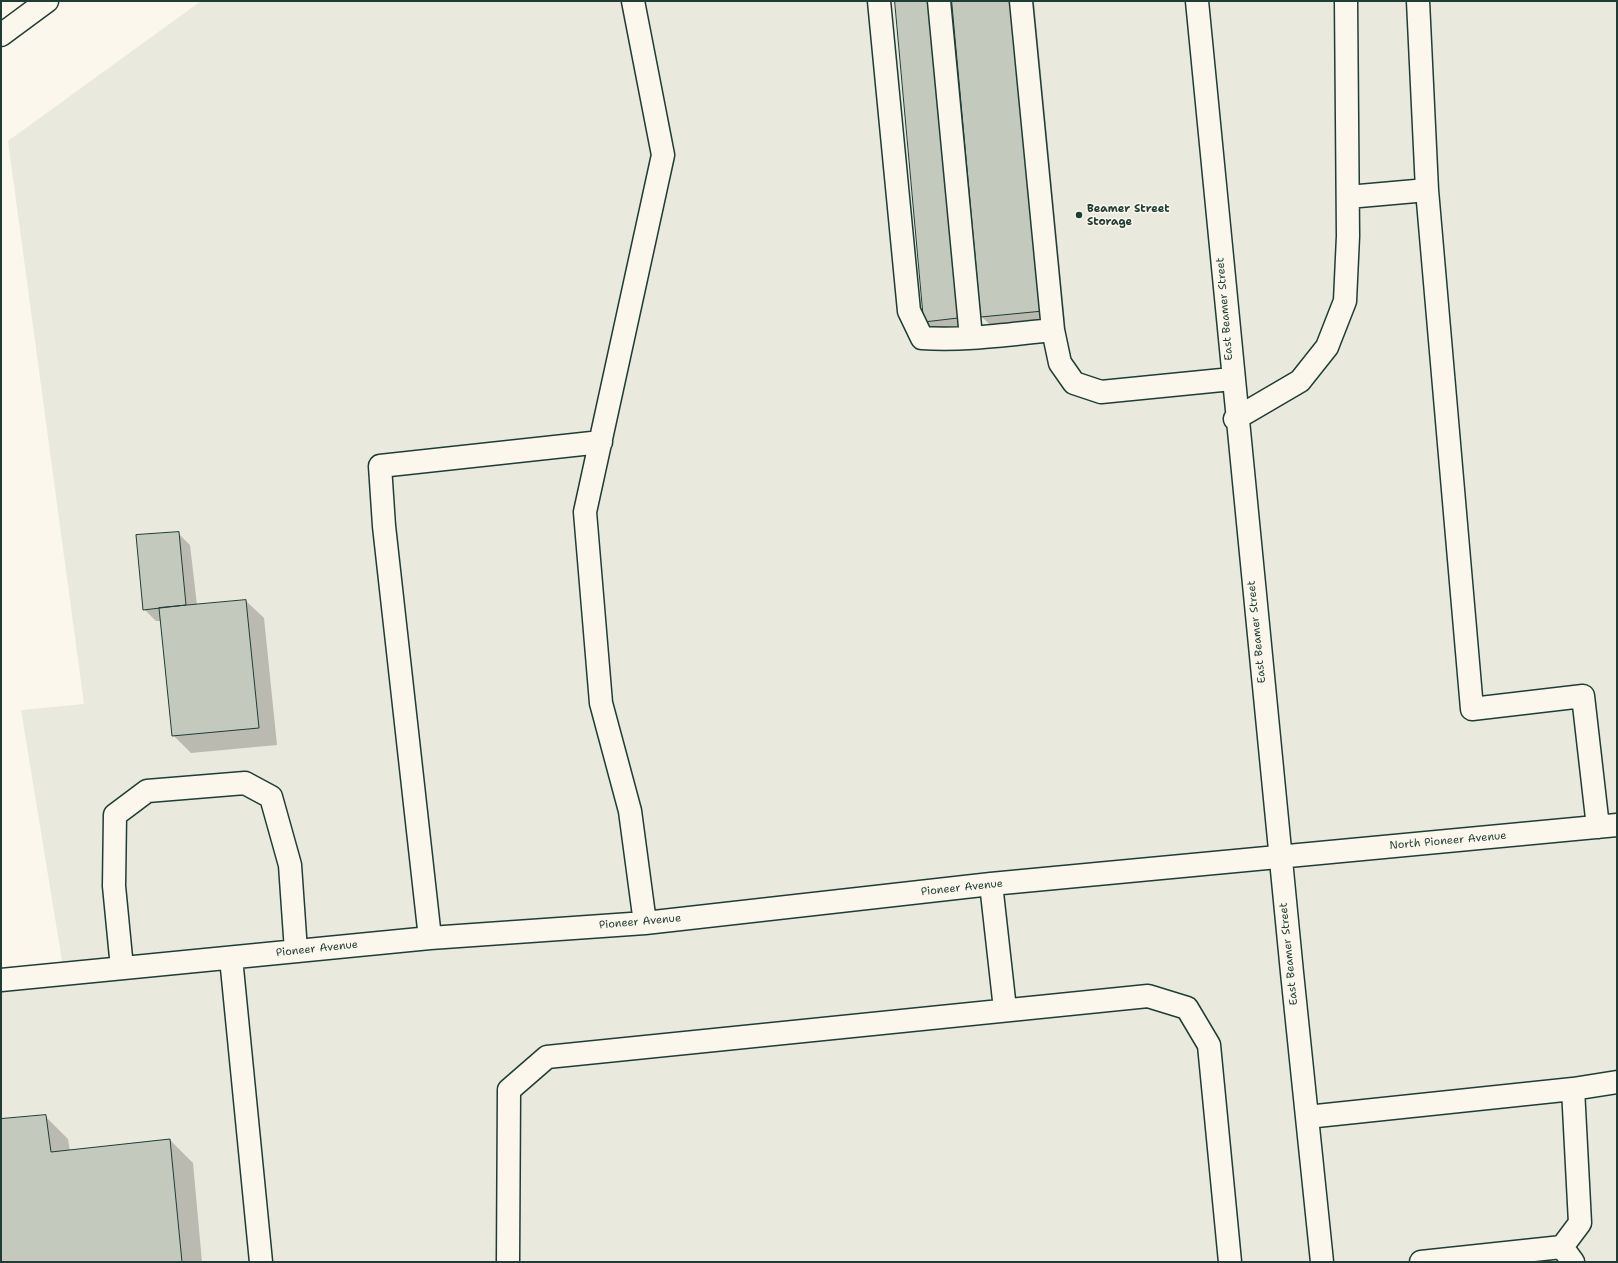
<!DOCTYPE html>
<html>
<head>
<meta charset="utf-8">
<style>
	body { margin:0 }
	#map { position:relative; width:1618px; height:1263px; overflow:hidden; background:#fbf7ec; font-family:"Shantell Sans",sans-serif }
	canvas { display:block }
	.frame { position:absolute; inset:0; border:2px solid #1f3d34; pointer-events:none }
</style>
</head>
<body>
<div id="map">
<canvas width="1618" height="1263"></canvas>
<div class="frame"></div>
</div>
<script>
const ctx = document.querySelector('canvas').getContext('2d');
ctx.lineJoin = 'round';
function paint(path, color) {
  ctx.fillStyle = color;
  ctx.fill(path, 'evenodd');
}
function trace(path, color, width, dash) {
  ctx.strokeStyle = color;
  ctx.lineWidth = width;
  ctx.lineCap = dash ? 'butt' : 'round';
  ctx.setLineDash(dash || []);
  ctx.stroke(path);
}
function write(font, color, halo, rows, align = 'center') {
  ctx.font = font + ' "Shantell Sans",sans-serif';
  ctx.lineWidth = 3;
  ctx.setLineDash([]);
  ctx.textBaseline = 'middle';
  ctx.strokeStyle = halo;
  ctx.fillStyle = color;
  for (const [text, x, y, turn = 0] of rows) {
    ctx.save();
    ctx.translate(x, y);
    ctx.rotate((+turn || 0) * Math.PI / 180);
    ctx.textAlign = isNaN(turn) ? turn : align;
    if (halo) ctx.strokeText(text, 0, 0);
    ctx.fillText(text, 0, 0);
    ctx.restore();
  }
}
paint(new Path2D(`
	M201 1H1617V1262H1V979L64 973 21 710 84 704 8 141Z`), '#eae9de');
paint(new Path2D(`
	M896 1H949L981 341 948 344 925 321Z
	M953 1H1034L1066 333 1005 340 982 317Z
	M178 533 190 545 197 605 246 601 264 618 277 745 191 753 173 735 161 621H156L144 609Z
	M45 1116 68 1139 70 1151 170 1140 193 1163 202 1262H1V1120Z`), '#0003');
const building = new Path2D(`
	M895 1H928L958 318 924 322Z
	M952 1H1014L1043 311 981 317Z
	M179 532 186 605 143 610 136 535Z
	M246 600 259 728 172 736 159 608Z
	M46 1115 51 1152 170 1139 182 1262H1V1119Z`);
paint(building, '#c4c9be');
trace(building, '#1f3d34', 1);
const minor = new Path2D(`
	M633 1 663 155 585 512 601 703 630 811 645 923
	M879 1 909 311 922 338C966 341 1010 334 1053 330
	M939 1 971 337
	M1021 1 1053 330 1060 363 1074 383 1101 392 1232 379
	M1197 1C1236 422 1278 842 1322 1262
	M1427 190 1472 709 1583 696 1598 827
	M1348 197 1427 190 1418 1
	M1235 419 1300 381 1327 347 1345 301 1348 236 1346 1
	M991 884 1005 1009
	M430 938 384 526 380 466 601 442
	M231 958 261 1262
	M122 968 114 886 115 815 147 791 245 783 271 797 290 865 296 951
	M1 980 430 938 645 923 991 884 1617 825
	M1307 1117 1573 1089
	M1562 1247 1580 1223 1573 1089 1617 1082
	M508 1262 509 1090 547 1057 1148 996 1187 1008 1209 1045 1230 1262
	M1421 1262 1562 1247 1573 1262`);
const highway = new Path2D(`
	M1 35 47 1`);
trace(minor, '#1f3d34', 25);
trace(highway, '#1f3d34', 25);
trace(minor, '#fbf7ec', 22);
trace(highway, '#fbf7ec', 22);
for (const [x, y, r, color] of [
	[1079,215,4,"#1f3d34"]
]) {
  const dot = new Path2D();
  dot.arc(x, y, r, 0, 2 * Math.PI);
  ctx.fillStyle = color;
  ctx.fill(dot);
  trace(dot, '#fbf7ec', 1.5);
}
write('bold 11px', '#1f3d34', '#fbf7ec', [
	["Beamer Street",1087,209],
	["Storage",1087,222]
], 'left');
write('11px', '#1f3d34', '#fbf7ec', [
	["East Beamer Street",1225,309,-95],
	["East Beamer Street",1257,632,-96],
	["North Pioneer Avenue",1448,841,-5],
	["Pioneer Avenue",962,888,-6],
	["Pioneer Avenue",640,922,-5],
	["Pioneer Avenue",317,949,-6],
	["East Beamer Street",1289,954,-96]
]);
</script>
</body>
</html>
